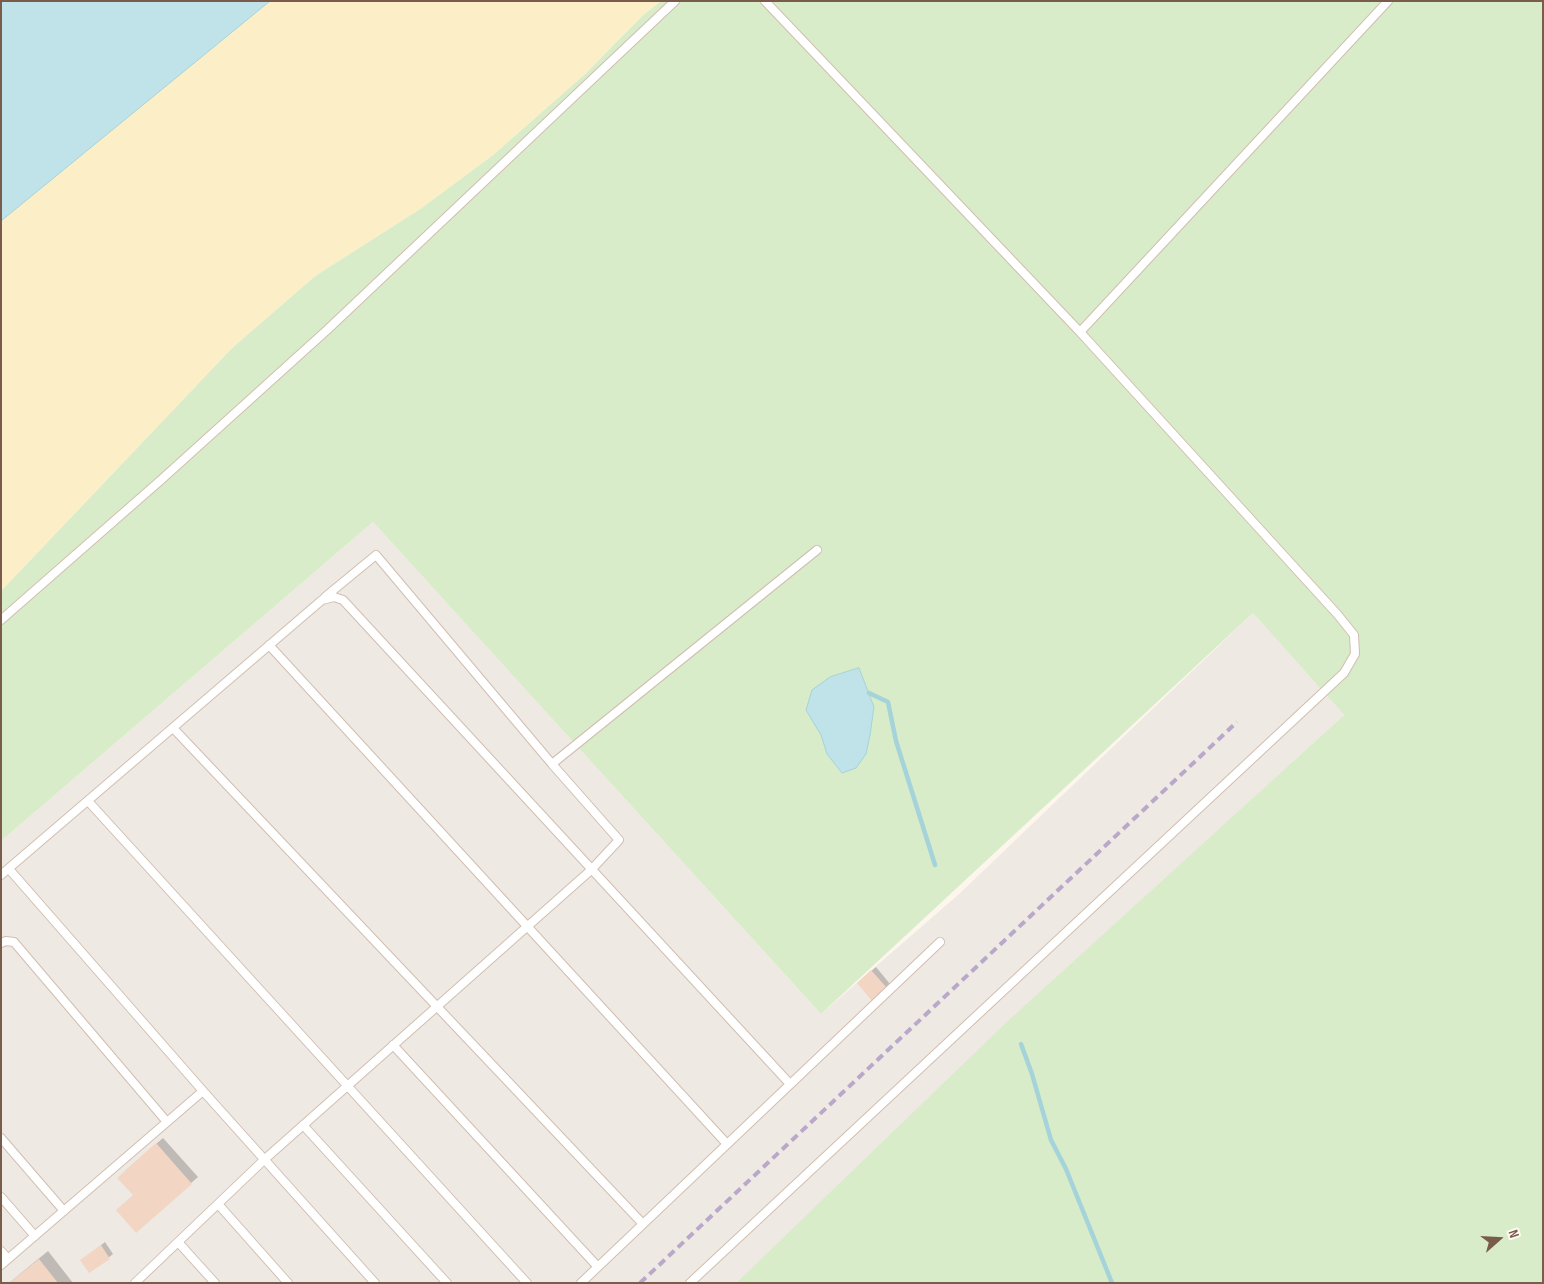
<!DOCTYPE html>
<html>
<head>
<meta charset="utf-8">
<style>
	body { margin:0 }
	#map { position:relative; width:1544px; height:1284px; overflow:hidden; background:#fdf6ec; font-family:"Sofia Sans Condensed",sans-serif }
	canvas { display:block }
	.frame { position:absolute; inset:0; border:2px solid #7a5c4d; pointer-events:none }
	.north { position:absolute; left:1474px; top:1214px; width:50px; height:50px; -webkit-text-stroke:4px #fffaf3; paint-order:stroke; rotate:71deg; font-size:14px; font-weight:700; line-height:20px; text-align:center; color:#7a5c4d }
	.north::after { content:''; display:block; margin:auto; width:18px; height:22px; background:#7a5c4d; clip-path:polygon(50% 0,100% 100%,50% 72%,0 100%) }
</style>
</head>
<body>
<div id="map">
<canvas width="1544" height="1284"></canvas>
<div class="frame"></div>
<div class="north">N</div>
</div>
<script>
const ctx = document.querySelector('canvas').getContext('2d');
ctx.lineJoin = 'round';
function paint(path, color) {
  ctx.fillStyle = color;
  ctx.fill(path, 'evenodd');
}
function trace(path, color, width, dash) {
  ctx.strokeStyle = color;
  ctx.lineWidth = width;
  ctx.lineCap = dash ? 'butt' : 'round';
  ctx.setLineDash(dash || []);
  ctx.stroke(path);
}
paint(new Path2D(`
	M373 522 821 1014 958 895 1253 613 1344 715 1046 987 736 1283H1V841Z`), '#efe9e4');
paint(new Path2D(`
	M661 1H1543V1283H736L1009 1020 1344 715 1253 613 821 1014 373 522 1 841V591L232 348 315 276 420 209 493 155 585 74 643 15Z`), '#d8ecc9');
paint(new Path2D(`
	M270 1H661L643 15 585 74 493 155 420 209 315 276 232 348 1 591V221Z`), '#fcefc7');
const water = new Path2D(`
	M1 1H270L1 221Z
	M859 668 874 707 870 735 866 754 856 768 842 773 827 754 821 735 806 710 812 690 830 677Z`);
paint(water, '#bfe3e8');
trace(water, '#a5d3da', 1);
paint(new Path2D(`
	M876 967 890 984 886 988 862 979Z
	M163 1138 198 1177 136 1231 134 1195 125 1171Z
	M105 1242 113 1254 90 1272 82 1260Z
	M48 1251 73 1283H9Z`), '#0003');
trace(new Path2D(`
	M869 693 888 702 896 741 935 865
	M1021 1044 1032 1074 1051 1140 1066 1169 1112 1283`), '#a5d3da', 4.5);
paint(new Path2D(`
	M871 970 887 988 872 1001 857 983Z
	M156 1143 192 1184 136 1233 116 1210 133 1195 117 1178Z
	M101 1245 110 1259 89 1273 80 1260Z
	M39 1259 58 1283H9Z`), '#f3d5c3');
const lane = new Path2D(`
	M765 1 1080 332
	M1 620 162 479 327 330 675 1
	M269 645 727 1144
	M173 728 643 1224
	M552 764 817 550
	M88 801 527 1283
	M9 869 203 1091 375 1283
	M1 875 322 600 334 597 343 600 790 1084
	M1 943 6 941 14 942 167 1122
	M393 1045 598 1267
	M303 1125 447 1283
	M1 1138 64 1211
	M1 1197 35 1236
	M218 1204 288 1283
	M178 1242 215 1283
	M1 1251 8 1259
	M1 1265 203 1091
	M135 1283 265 1159 591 870 619 840 552 764 376 555 325 597
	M581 1283 940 942
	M690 1283 1344 673 1355 654 1354 635 1338 615 1080 332 1388 1`);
trace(lane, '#d1beb0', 10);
trace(lane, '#fff', 8);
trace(new Path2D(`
	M640 1283 1237 722`), '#b9a8c9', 4, [8, 5]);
</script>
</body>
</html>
